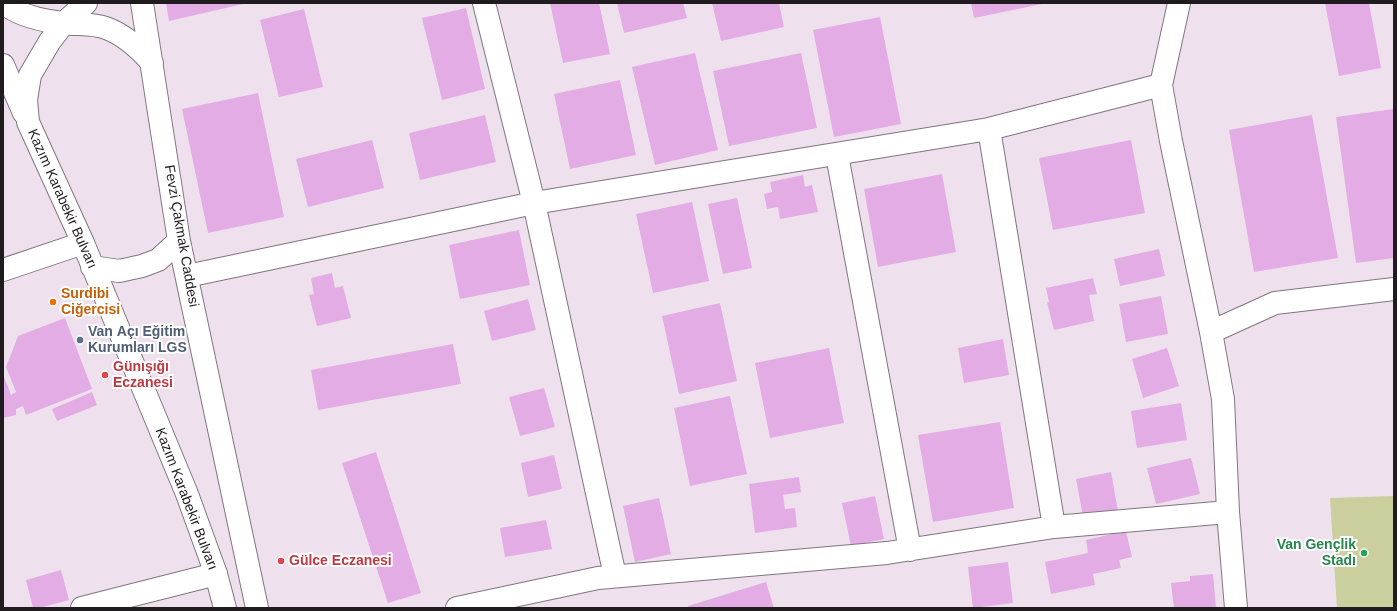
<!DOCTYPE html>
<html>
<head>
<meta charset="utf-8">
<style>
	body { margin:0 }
	#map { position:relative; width:1397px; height:611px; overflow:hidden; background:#eee1ed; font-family:Arial,sans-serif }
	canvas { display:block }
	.frame { position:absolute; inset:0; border:4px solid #1f1b1f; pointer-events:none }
</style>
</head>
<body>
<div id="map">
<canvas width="1397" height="611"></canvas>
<div class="frame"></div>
</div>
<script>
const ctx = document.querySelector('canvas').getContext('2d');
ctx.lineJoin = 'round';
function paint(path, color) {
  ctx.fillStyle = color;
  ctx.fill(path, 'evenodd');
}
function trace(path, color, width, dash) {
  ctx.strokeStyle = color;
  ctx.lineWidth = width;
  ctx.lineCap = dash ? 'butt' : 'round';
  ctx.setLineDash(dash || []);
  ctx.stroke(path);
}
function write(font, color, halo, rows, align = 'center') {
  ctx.font = font + ' Arial,sans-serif';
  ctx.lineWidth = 4;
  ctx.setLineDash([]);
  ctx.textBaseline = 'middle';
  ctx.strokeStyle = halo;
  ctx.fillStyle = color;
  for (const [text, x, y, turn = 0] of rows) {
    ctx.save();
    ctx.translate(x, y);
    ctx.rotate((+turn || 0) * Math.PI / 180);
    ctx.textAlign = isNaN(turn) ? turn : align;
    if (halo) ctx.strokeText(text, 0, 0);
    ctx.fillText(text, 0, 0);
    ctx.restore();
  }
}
paint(new Path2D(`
	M1394 496V608H1337L1330 498Z`), '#cbce9d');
paint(new Path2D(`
	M166 3H243V4L169 21Z
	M550 3H599L610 54 563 63Z
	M617 3H683L687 18 624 33Z
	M712 3H779L784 27 721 41Z
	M971 3H1042V4L974 18Z
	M1325 3H1369L1381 68 1339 76Z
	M466 8 485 89 442 100 422 18Z
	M304 9 323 87 279 97 260 20Z
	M880 17 901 124 834 137 813 30Z
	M695 53 718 150 655 165 632 67Z
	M801 53 817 128 729 146 713 71Z
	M620 80 636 155 570 169 554 94Z
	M258 93 284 217 208 233 182 109Z
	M1394 109V258L1356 263 1336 117Z
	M485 115 496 162 420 180 409 133Z
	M1312 115 1338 258 1254 272 1229 130Z
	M372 140 384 188 308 207 296 159Z
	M1131 140 1145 213 1053 230 1039 158Z
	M942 174 956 252 878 267 864 189Z
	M803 175 805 187 812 185 818 212 780 219 778 207 767 209 764 194 772 192 770 182Z
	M737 198 752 268 723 274 708 204Z
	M692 202 709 281 653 293 636 214Z
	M519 230 530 285 460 299 449 245Z
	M1159 249 1165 276 1120 286 1114 259Z
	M332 273 335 288 343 286 351 318 317 326 309 295 314 294 311 278Z
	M1093 278 1097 294 1089 295 1094 321 1054 330 1047 302H1049L1046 288Z
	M1161 296 1168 334 1126 342 1119 304Z
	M528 299 536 330 492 341 484 311Z
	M720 303 737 381 679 394 662 316Z
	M65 318 92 389 26 415 23 406 16 409V415L3 418V374L11 395 16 392 6 367 18 336Z
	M1003 339 1009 375 964 383 958 348Z
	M453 344 461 384 318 410 311 370Z
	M829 348 844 423 770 438 755 363Z
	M1167 348 1179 386 1143 398 1132 359Z
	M544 388 555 427 520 436 509 397Z
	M92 392 97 405 57 421 52 409Z
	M730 396 747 474 690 486 674 408Z
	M1181 403 1187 440 1137 448 1131 411Z
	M1000 422 1014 508 933 522 918 435Z
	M376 452 421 593 388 603 342 463Z
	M554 455 562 489 528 497 521 463Z
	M1191 458 1200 494 1156 504 1147 468Z
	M1111 472 1118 511 1083 517 1076 479Z
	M799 477 801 492 783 495 785 509 795 508 797 527 755 533 749 484Z
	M875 496 884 539 851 546 842 503Z
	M659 498 671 554 635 562 623 506Z
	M546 520 552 549 505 557 500 528Z
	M1126 531 1132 557 1119 560 1121 568 1093 574 1095 585 1051 594 1045 562 1088 553 1086 540Z
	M1008 562 1013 603 973 608 968 567Z
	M61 570 69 600 39 608H33L26 580Z
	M1213 574 1216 608H1174L1171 583 1190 581V576Z
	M766 582 774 608H688V606Z`), '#e3ace4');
const minor = new Path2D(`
	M484 3 534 203 615 576
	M1179 3 1161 85 1171 141 1211 332 1223 399 1228 512 1236 608
	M989 129 1054 527
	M837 155 910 550
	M3 270 83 243
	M187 276 534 203 989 129 1161 85
	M1211 332 1275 303 1394 289
	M82 608 216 574
	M457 608 598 578 887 553 1054 527 1228 512`);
const secondary = new Path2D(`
	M3 3C20 16 43 21 64 23 78 25 92 23 106 28 125 35 139 48 152 63
	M86 3 64 23 50 41 30 75 26 100 28 122 83 243 187 494 216 574 225 608
	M142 3 179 241 257 608
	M3 65 24 113
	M92 267 119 271 142 266 158 260 179 241`);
trace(minor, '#817581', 24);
trace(secondary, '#817581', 24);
trace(minor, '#fff', 22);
trace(secondary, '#fff', 22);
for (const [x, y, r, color] of [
	[53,302,4,"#e8710a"],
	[80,340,4,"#5c6f8a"],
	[105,375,4,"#e0444e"],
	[1364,553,4,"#2e9e5b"],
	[281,561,4,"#e0444e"]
]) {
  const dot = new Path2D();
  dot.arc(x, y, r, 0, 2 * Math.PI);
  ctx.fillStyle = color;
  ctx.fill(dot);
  trace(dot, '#fff', 1.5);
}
write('14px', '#1f1b1f', '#fff', [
	["Kazım Karabekir Bulvarı",62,199,66],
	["Fevzi Çakmak Caddesi",181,236,80],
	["Kazım Karabekir Bulvarı",186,499,69]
]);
write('bold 14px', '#c56008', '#fff', [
	["Surdibi",61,294],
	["Ciğercisi",61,310]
], 'left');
write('bold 14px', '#4e5e75', '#fff', [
	["Van Açı Eğitim",88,332],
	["Kurumları LGS",88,348]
], 'left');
write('bold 14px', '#be3a42', '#fff', [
	["Günışığı",113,367],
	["Eczanesi",113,383],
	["Gülce Eczanesi",289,561]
], 'left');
write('bold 14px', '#27864d', '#fff', [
	["Van Gençlik",1356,545],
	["Stadı",1356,561]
], 'right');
</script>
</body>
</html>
